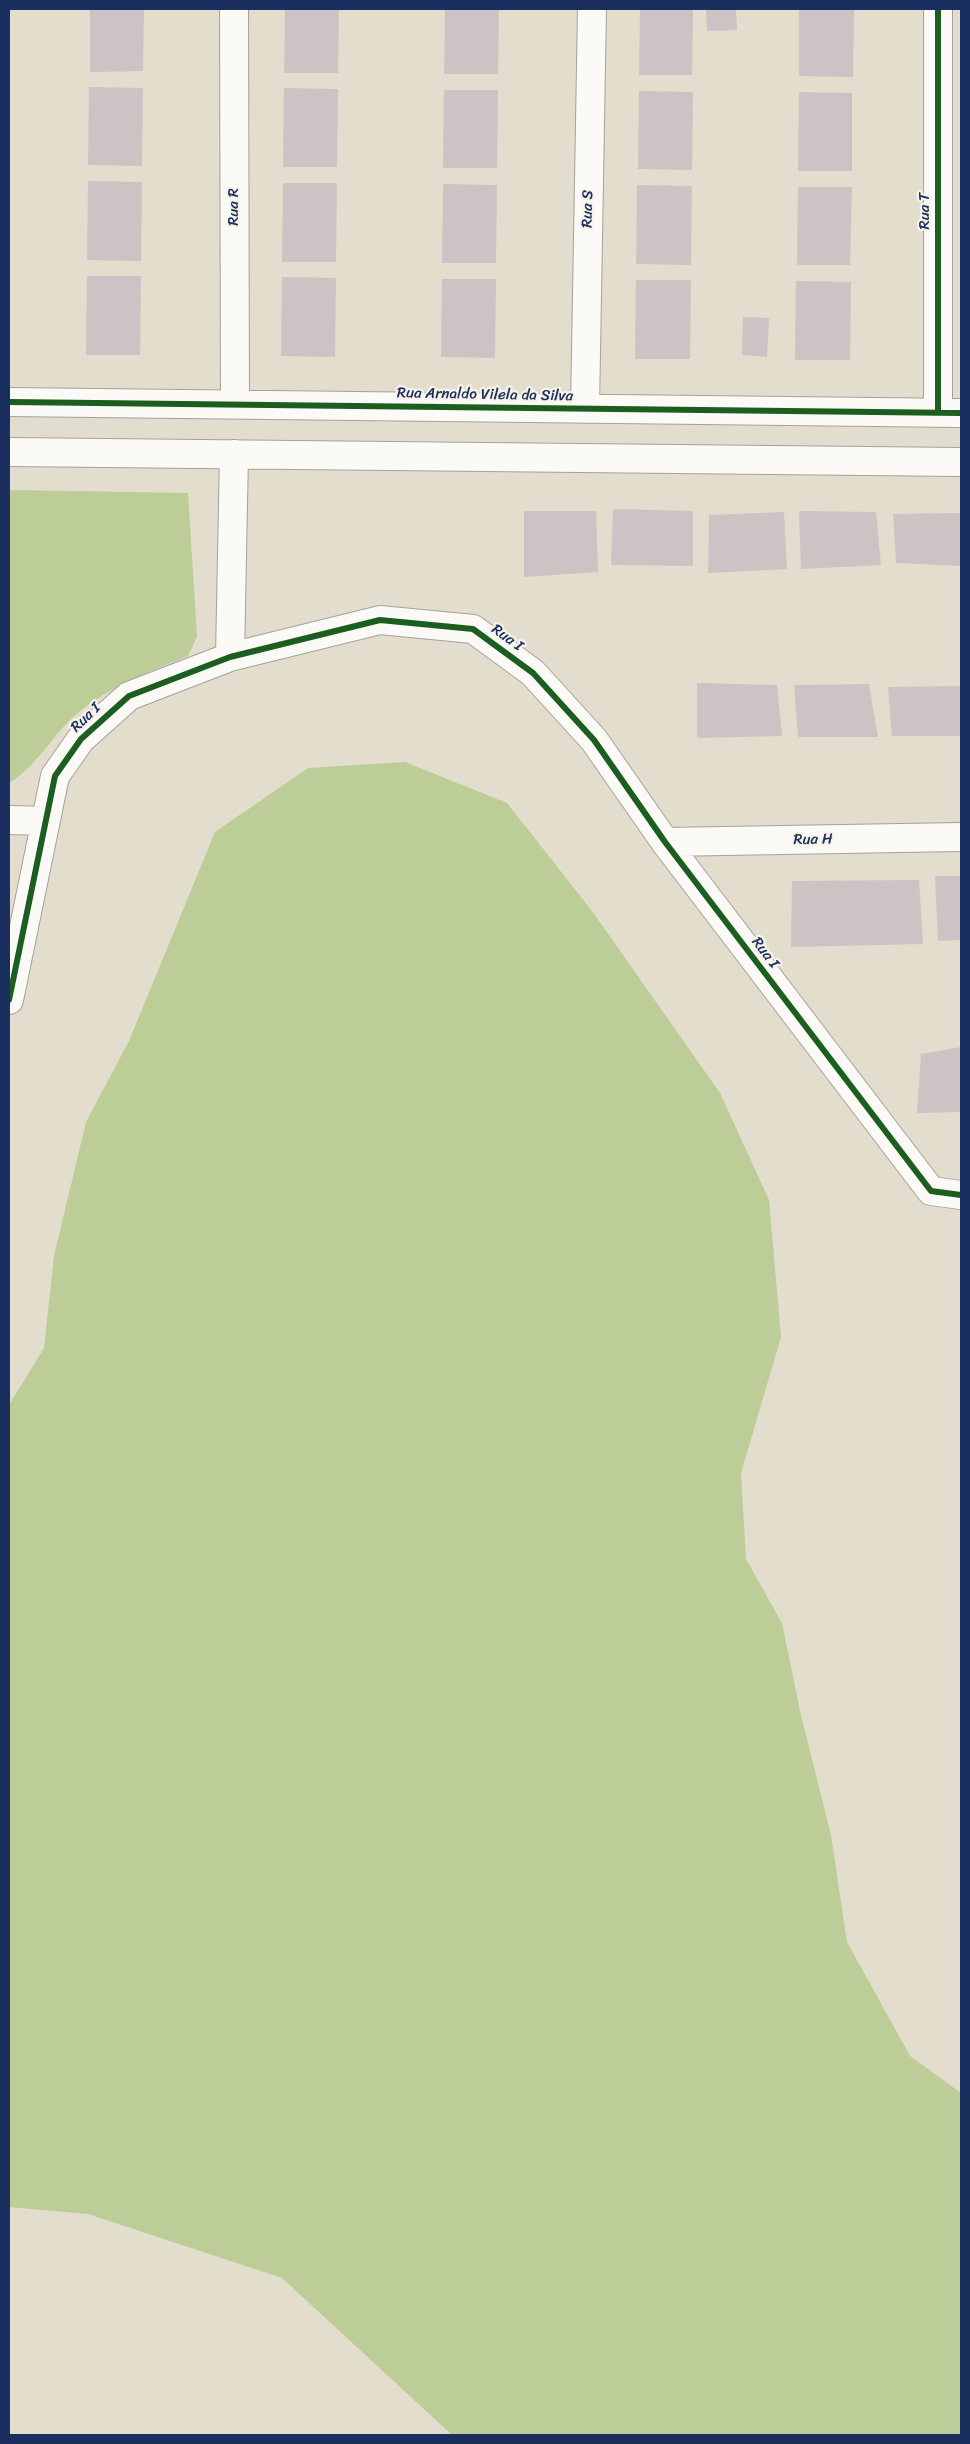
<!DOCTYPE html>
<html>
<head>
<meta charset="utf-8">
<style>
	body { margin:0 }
	#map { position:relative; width:970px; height:2444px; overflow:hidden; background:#e2ddcc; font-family:Sriracha,sans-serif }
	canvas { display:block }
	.frame { position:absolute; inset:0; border:10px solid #1b2f5e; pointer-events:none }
</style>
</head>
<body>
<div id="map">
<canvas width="970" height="2444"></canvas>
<div class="frame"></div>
</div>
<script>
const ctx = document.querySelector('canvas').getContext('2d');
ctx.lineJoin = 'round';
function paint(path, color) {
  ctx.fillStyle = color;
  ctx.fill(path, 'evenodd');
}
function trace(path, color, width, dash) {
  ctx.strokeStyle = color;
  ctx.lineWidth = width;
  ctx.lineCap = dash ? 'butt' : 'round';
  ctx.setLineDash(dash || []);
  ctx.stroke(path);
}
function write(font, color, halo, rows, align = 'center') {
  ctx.font = font + ' Sriracha,sans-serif';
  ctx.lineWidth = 4.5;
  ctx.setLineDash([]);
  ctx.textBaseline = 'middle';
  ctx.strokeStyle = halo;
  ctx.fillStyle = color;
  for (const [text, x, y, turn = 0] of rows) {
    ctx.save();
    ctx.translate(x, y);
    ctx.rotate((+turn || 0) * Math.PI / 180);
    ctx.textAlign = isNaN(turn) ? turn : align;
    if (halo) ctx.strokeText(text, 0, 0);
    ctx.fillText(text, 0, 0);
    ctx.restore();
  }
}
paint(new Path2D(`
	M9 490 188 493 197 637 188 656C148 672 113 685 79 712 52 734 38 766 9 783Z
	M405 762 507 803 592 911 720 1093 769 1200 781 1337 741 1473 746 1559 782 1623 800 1711 831 1835 847 1942 910 2056 961 2093V2435H452L282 2278 88 2214 9 2207V1405L44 1348 54 1256 86 1122 129 1041 215 832 308 768Z`), '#bccd97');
paint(new Path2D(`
	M90 9H144L143 71 90 72Z
	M285 9H339L338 73H284Z
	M445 9H499L498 74H444Z
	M640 9H693L692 75H639Z
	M706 9H736L737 30 707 31Z
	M799 9H854L853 77 799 76Z
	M89 87 143 88 142 166 88 165Z
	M284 88 338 89 337 167H283Z
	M444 90H498L497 168H443Z
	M639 91 693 92 692 170 638 169Z
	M799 92 852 93V171H798Z
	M88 181 142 182 141 261 87 260Z
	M283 183H337L336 262H282Z
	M443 184 497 185 496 263H442Z
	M637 185 692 186 691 265 636 264Z
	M798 187H852L850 265H797Z
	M87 276H141L140 355H86Z
	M282 277 336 278 335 357 281 356Z
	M442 279H496L495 358 441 357Z
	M636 280H691L690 359H635Z
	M796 281 851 282 850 360H795Z
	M743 317 769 318 767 357 742 355Z
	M613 509 693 511V566L611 565Z
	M524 511H596L598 572 524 577Z
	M799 511 876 512 881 565 801 569Z
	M784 512 787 569 708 573 709 515Z
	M961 513V566L896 563 893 514Z
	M697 683 777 685 782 736 697 738Z
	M869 684 878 737H798L794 685Z
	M961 686V736H892L888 687Z
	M935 876H961V940L938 941Z
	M919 880 923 944 791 947 792 881Z
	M961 1047V1112L917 1113 921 1054Z`), '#cdc3c4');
const street = new Path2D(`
	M234 9 235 404
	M938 9V412
	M9 402 961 413
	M585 409 592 9
	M9 452 961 462
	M230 657 234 454
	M9 820 46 821
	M665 842 961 837
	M9 1000 55 776 81 739 129 696 230 657 380 620 473 629 533 673 594 740 665 842 931 1191 961 1195`);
trace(street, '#a2a29e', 30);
trace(street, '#fbfaf7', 28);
trace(new Path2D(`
	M938 9V412
	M9 402 961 413
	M9 1000 55 776 81 739 129 696 230 657 380 620 473 629 533 673 594 740 665 842 931 1191 961 1195`), '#1b5e20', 6);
write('15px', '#1b2f5e', '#f7f3e8', [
	["Rua R",234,207,-90],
	["Rua S",588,209,-89],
	["Rua T",925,211,-90],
	["Rua Arnaldo Vilela da Silva",485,395,1],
	["Rua I",507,638,36],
	["Rua I",86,718,-44],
	["Rua H",813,840,-1],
	["Rua I",765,953,53]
]);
</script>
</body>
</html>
